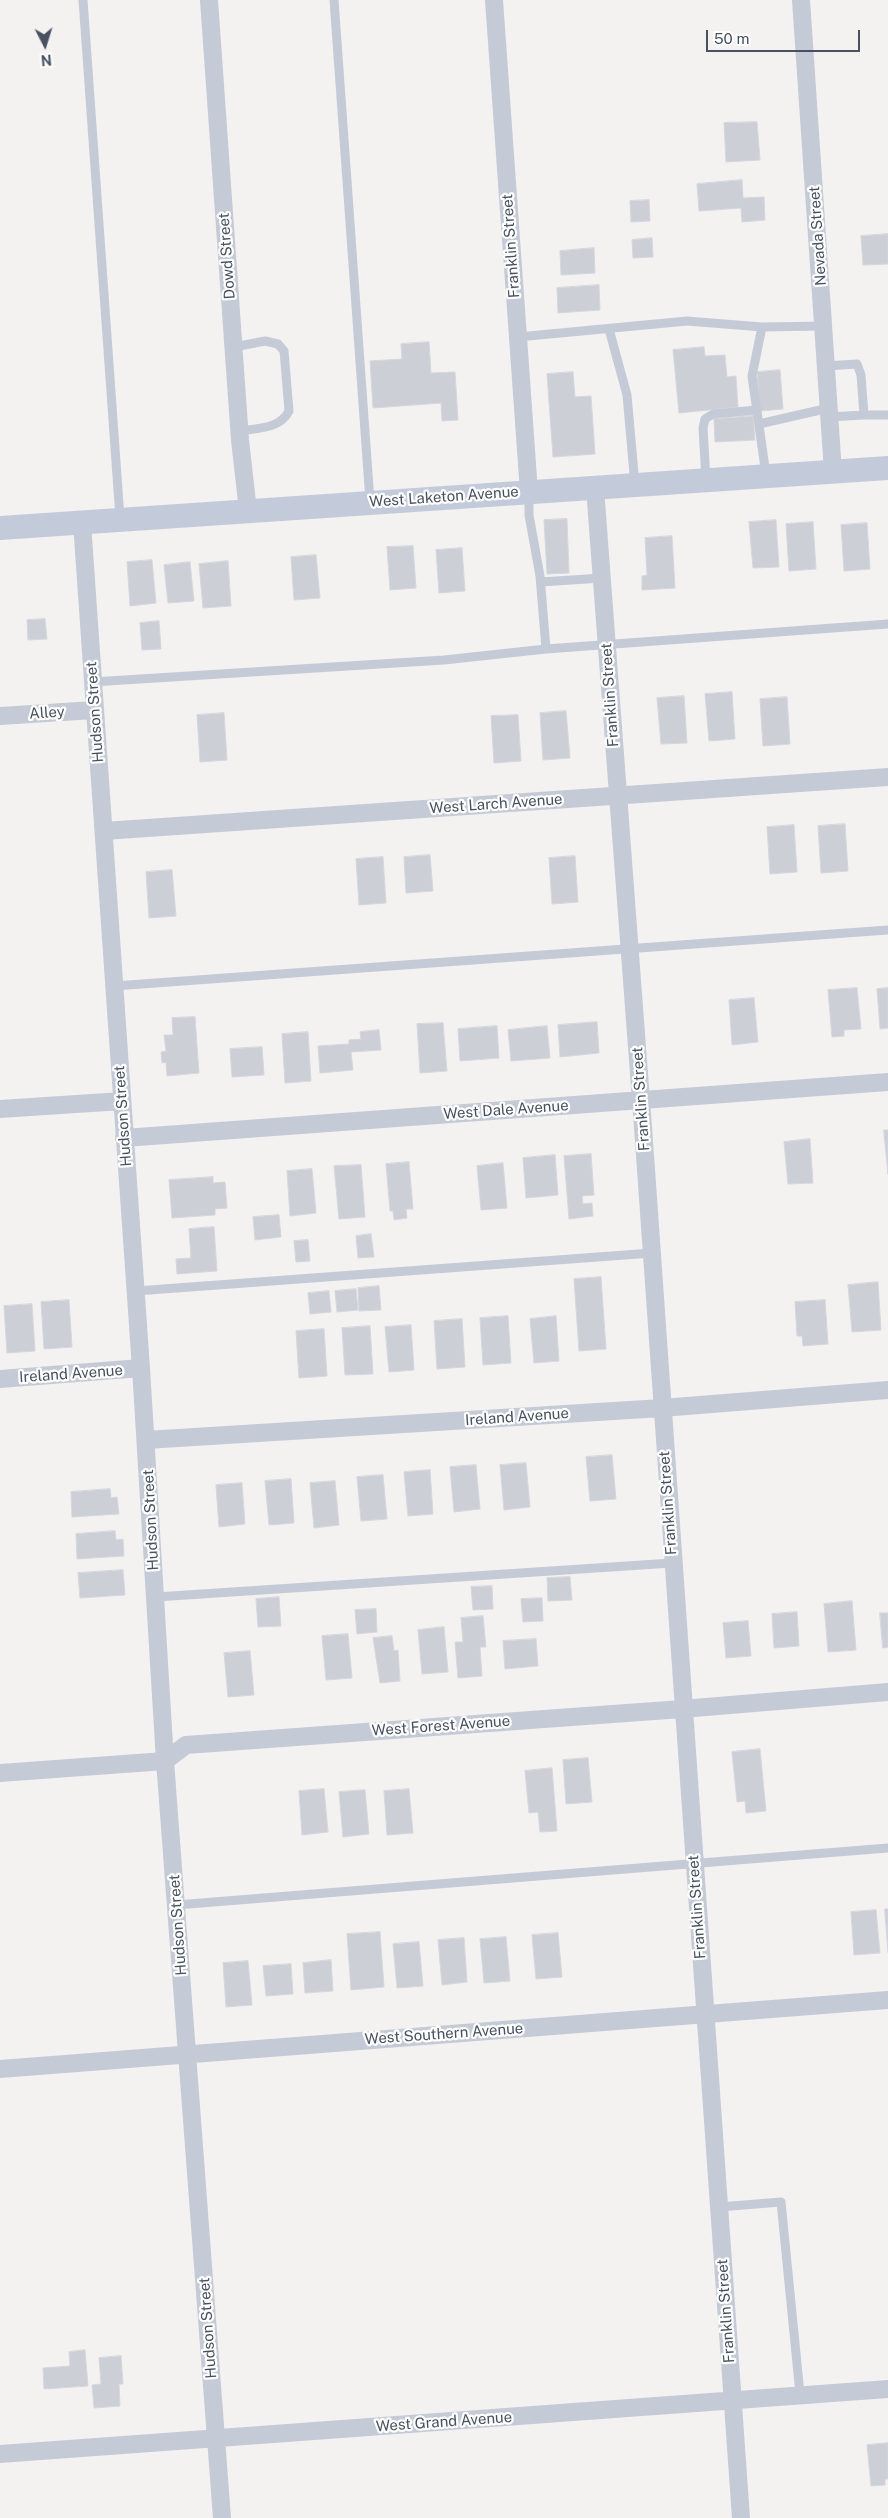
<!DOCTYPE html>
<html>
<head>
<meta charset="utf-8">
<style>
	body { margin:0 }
	#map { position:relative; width:888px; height:2518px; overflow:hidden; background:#f4f1f1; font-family:"Public Sans",sans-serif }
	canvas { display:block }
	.north { position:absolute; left:20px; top:20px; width:50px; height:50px; -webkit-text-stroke:4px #fff; paint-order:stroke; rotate:175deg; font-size:14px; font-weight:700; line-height:20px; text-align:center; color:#475160 }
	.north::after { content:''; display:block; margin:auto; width:18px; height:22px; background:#475160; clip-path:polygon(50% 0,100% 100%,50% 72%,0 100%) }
	.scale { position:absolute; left:706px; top:30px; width:154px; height:22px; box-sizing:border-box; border:2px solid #475160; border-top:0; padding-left:6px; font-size:15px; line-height:18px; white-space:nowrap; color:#475160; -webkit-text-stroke:4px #fff; paint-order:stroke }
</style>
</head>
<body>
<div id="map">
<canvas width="888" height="2518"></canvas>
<div class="north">N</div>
<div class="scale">50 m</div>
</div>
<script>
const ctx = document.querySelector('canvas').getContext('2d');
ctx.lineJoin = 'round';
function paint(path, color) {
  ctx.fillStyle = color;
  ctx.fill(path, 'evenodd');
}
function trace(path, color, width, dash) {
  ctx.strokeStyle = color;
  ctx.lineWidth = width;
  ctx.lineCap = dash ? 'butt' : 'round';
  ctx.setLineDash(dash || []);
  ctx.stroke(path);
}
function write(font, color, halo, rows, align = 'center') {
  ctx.font = font + ' "Public Sans",sans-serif';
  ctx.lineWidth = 4.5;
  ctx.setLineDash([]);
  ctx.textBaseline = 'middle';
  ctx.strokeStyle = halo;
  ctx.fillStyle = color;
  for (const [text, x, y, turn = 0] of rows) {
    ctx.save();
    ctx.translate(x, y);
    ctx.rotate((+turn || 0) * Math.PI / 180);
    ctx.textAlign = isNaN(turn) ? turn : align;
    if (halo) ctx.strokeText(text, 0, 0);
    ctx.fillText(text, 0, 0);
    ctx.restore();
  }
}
const building = new Path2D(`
	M757 122 760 160 726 162 724 123Z
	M742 180 743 198 764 197 765 220 742 222 741 208 699 211 697 184Z
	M649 200 650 221 631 222 630 201Z
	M888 234V264L863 265 861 236Z
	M652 238 653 257 633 258 632 240Z
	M594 248 595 273 561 275 560 251Z
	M599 285 600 310 558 313 557 288Z
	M429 342 431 373 455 372 458 420 442 421 441 403 373 408 370 361 402 359 401 344Z
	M704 347 705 356 725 355 727 377 736 376 738 407 679 413 673 350Z
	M780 370 783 409 760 411 757 372Z
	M573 372 575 397 591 396 595 454 553 457 547 374Z
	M753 416 755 440 715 442 714 419Z
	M567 519 569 573 547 574 544 520Z
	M776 520 779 567 753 568 749 522Z
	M813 522 816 569 789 571 786 524Z
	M867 523 870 569 844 571 841 525Z
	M672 536 675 588 642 590V576L647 575 645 538Z
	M413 546 416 588 390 590 387 547Z
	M462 548 465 591 439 593 436 550Z
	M316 555 320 598 294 600 291 557Z
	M152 560 156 603 130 606 127 562Z
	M228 561 231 606 203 608 199 564Z
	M190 562 194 601 168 603 164 565Z
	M45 619 47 639 28 640 27 620Z
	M159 621 161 649 142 650 140 623Z
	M732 692 735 739 709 741 705 694Z
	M684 696 687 743 661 744 657 698Z
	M787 697 790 744 763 746 760 699Z
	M566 711 570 758 543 760 540 713Z
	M224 713 227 760 200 762 197 715Z
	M518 715 521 761 494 763 491 716Z
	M845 824 848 871 821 873 818 826Z
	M794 825 797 872 770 874 767 827Z
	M430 855 433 891 406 893 404 857Z
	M575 856 578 902 552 904 549 858Z
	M383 857 386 903 359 905 356 859Z
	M172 870 176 916 149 918 146 872Z
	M857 988 861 1029 844 1030V1036L832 1037 828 990Z
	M888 988V1028L880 1029 877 989Z
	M754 998 758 1042 732 1045 729 1000Z
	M195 1017 199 1073 167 1076 166 1062 162 1063 161 1052 166 1051 164 1035H173L172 1018Z
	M597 1022 599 1053 560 1057 558 1025Z
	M443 1023 447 1071 420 1073 417 1024Z
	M497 1026 499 1058 460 1061 458 1029Z
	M547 1026 550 1058 511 1061 508 1030Z
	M379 1030 381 1050 351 1052 353 1070 320 1073 318 1046 349 1044V1040L361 1039 360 1032Z
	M308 1032 311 1081 285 1083 282 1034Z
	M262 1047 264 1075 232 1077 230 1049Z
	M884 1130H888V1174Z
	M810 1139 813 1183 788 1184 784 1142Z
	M591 1154 594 1195 582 1196 583 1204 592 1203 593 1216 569 1219 564 1156Z
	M555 1155 558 1195 526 1198 523 1158Z
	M409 1162 413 1209H406L407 1218 394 1220 393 1211H390L386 1164Z
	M503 1163 507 1208 481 1210 477 1166Z
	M361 1165 365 1217 339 1219 334 1166Z
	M312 1169 316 1213 290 1216 287 1171Z
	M213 1177V1183L225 1182 227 1208 215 1209V1215L172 1218 169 1180Z
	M279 1215 281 1237 255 1240 253 1217Z
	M214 1227 217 1271 177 1274 176 1259 191 1258 189 1229Z
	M371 1234 374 1257 358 1258 356 1236Z
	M308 1240 310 1261 296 1262 294 1241Z
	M601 1277 606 1349 579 1351 574 1279Z
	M878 1282 881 1330 852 1332 848 1285Z
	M379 1286 381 1310 359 1311 358 1288Z
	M356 1289 358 1310 337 1312 335 1291Z
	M329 1291 331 1312 310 1314 308 1293Z
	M69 1300 72 1347 44 1349 41 1302Z
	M825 1300 828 1344 803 1346 802 1336H797L795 1302Z
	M32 1304 35 1351 7 1353 4 1306Z
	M508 1316 511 1363 483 1365 480 1318Z
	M556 1316 559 1361 534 1363 530 1319Z
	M462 1319 465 1367 437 1369 434 1321Z
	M411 1325 414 1370 389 1372 385 1327Z
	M370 1326 373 1374 345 1375 342 1328Z
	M324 1329 327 1376 299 1378 296 1331Z
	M612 1455 616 1499 590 1501 586 1457Z
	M526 1463 530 1507 504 1510 500 1465Z
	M476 1465 480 1509 454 1512 450 1467Z
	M430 1470 433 1514 408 1516 404 1472Z
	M383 1475 387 1519 361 1521 357 1477Z
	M291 1479 294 1523 269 1525 265 1481Z
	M335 1481 339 1525 314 1528 310 1483Z
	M242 1483 245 1524 219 1527 216 1485Z
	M110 1489 111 1498 117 1497 119 1514 72 1517 71 1492Z
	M115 1531 116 1540 123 1539 124 1556 77 1559 76 1534Z
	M123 1570 125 1595 80 1598 78 1573Z
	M570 1577 572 1600 548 1601 547 1578Z
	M492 1586 493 1609 473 1610 471 1587Z
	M279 1597 281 1626 258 1627 256 1599Z
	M542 1598 543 1621 523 1622 521 1599Z
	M852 1601 856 1650 828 1652 824 1604Z
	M376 1609 377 1632 357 1634 355 1610Z
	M797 1612 799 1646 774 1648 772 1614Z
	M880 1613H888V1647L883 1648Z
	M483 1616 486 1647H480L482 1676 458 1678 455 1642H463L461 1618Z
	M748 1621 751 1656 726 1658 723 1623Z
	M444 1627 448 1672 422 1674 418 1630Z
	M348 1634 352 1678 326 1680 322 1636Z
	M392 1636 394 1651 398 1650 400 1681 380 1683 373 1638Z
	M536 1639 538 1666 505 1669 503 1641Z
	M250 1651 254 1695 228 1697 224 1653Z
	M760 1749 766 1811 746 1813 745 1801 737 1802 732 1752Z
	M588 1758 592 1802 566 1804 563 1760Z
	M552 1768 557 1831 540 1832 538 1812 529 1813 525 1771Z
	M324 1789 328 1832 302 1835 299 1791Z
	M409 1789 413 1833 387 1835 384 1791Z
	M365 1790 369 1834 343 1837 339 1792Z
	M885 1909H888V1952Z
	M876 1910 880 1953 854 1955 851 1912Z
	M380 1932 384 1987 351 1990 347 1934Z
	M558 1933 562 1977 536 1979 532 1935Z
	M506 1937 510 1981 484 1983 480 1939Z
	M464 1938 467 1982 442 1985 438 1940Z
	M419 1942 423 1986 397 1988 393 1944Z
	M331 1960 333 1991 305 1993 303 1963Z
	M248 1961 252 2005 226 2007 223 1963Z
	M291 1964 293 1994 266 1996 263 1966Z
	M85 2350 88 2386 44 2389 43 2368 70 2366 69 2352Z
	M121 2356 123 2384H119L120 2406 94 2408 92 2385 101 2384 99 2358Z
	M888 2443V2479H885V2485L871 2486 867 2445Z`);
paint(building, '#cdcfd7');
trace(building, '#d5d6dd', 1);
trace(new Path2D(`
	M83 0 120 518
	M334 0 370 501
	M609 329 627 395 635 485
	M518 337 687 321 762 327
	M234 347 265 341 278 344 284 351 289 411C280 429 258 428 240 431
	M826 366 857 364 861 375 864 415 829 417
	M864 415H888
	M759 424 829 408
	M766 475 752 376 762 327 824 326
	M706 480 703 428 705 419 713 414 757 410
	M529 494V515L540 576 546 649
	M541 582 602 578
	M92 682 444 660 546 649 888 624
	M114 986 888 930
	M136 1291 652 1253
	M156 1597 672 1563
	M176 1905 888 1848
	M719 2207 781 2202 800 2394`), '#c4cbd7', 9);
trace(new Path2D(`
	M209 0 240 440 248 511
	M494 0 529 492
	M801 0 833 472
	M595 488 643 1127 741 2518
	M82 523 141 1368 165 1761 222 2518
	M0 716 94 710
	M104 831 888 777
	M0 1109 122 1101
	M124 1138 888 1082
	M0 1379 141 1368
	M146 1440 662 1408 888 1390
	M0 1773 165 1761 186 1745 682 1709 888 1692
	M0 2069 888 2000
	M0 2454 888 2389`), '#c4cbd7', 18);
trace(new Path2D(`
	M0 528 888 468`), '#c3cbdb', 24);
write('15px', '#475160', '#fff', [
	["Nevada Street",818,236,-94],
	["Franklin Street",511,246,-94],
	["Dowd Street",227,256,-94],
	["West Laketon Avenue",444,497,-4],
	["Franklin Street",610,695,-94],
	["Hudson Street",95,712,-94],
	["Alley",47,713,-4],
	["West Larch Avenue",496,804,-4],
	["Franklin Street",641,1099,-94],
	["West Dale Avenue",506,1110,-4],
	["Hudson Street",123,1116,-94],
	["Ireland Avenue",71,1374,-4],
	["Ireland Avenue",517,1417,-4],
	["Franklin Street",668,1503,-94],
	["Hudson Street",151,1520,-93],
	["West Forest Avenue",441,1726,-4],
	["Franklin Street",697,1907,-94],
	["Hudson Street",178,1925,-94],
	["West Southern Avenue",444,2034,-4],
	["Franklin Street",726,2311,-94],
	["Hudson Street",208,2328,-94],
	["West Grand Avenue",444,2422,-4]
]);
</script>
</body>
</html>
